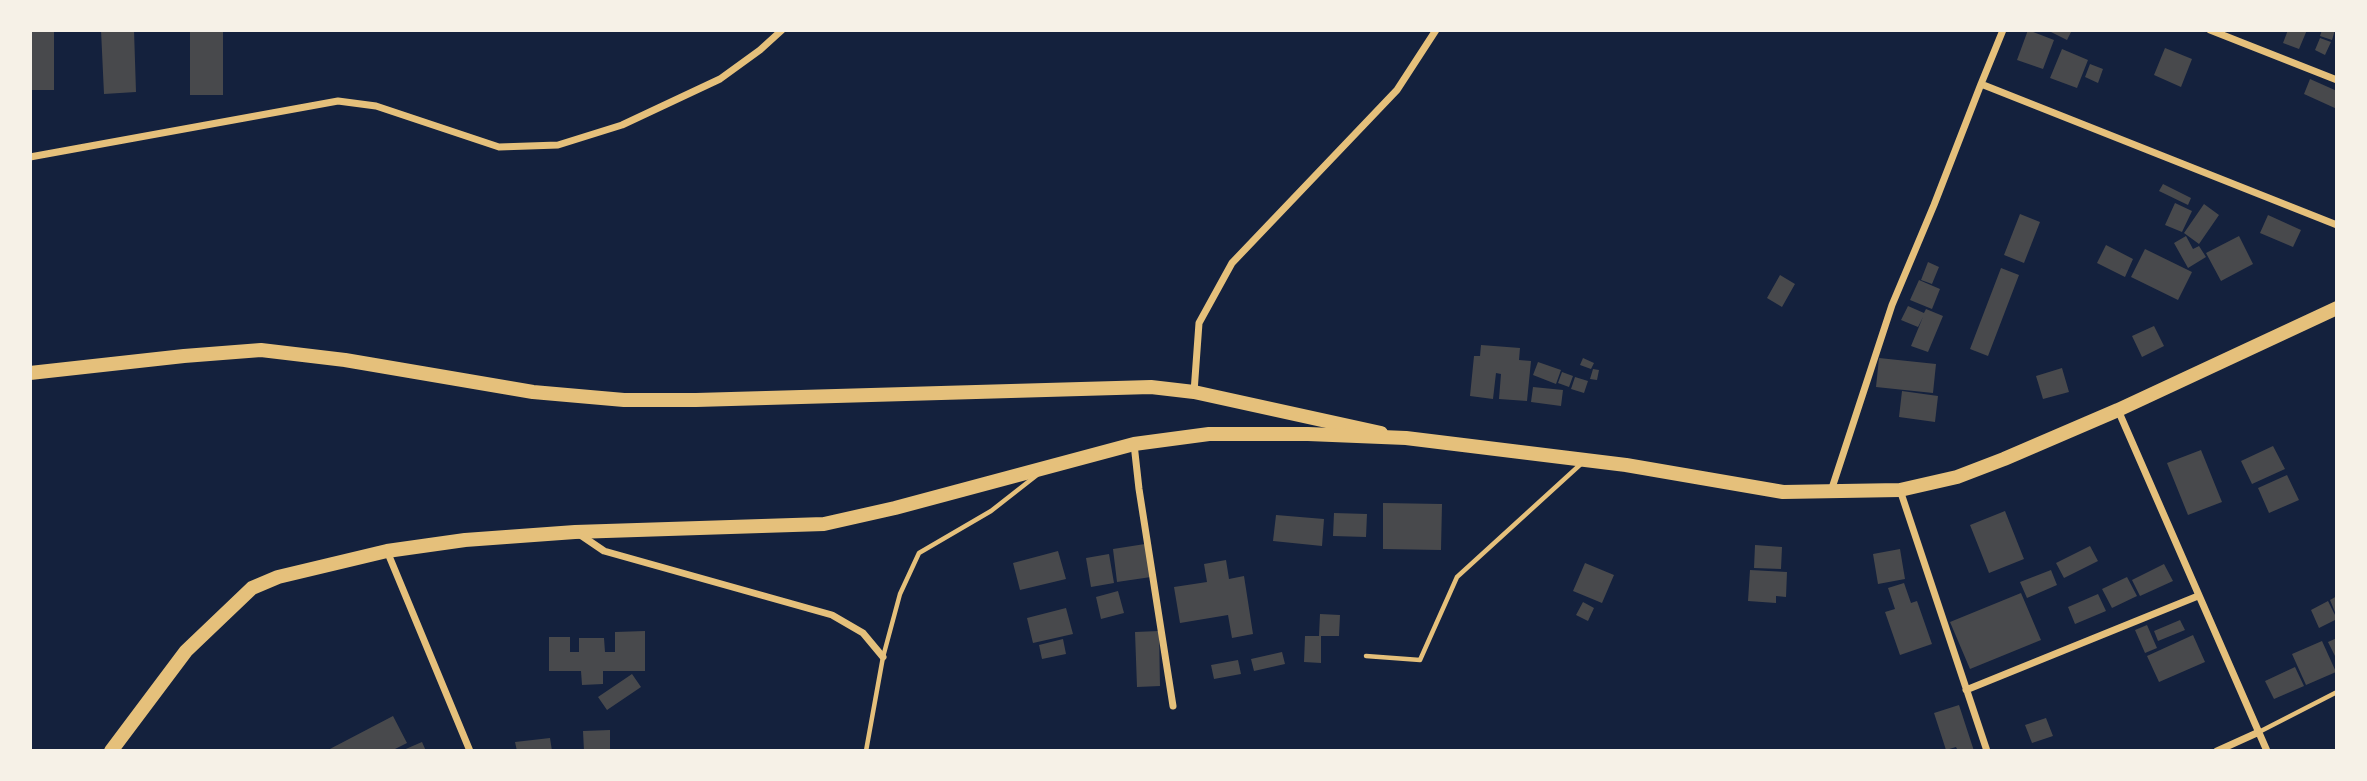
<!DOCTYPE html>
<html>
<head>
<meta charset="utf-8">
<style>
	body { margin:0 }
	#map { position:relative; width:2367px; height:781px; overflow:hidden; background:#14213d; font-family:"Golos Text",sans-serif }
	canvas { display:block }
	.frame { position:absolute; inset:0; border:32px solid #f6f1e7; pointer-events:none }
</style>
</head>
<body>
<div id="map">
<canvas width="2367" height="781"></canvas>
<div class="frame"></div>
</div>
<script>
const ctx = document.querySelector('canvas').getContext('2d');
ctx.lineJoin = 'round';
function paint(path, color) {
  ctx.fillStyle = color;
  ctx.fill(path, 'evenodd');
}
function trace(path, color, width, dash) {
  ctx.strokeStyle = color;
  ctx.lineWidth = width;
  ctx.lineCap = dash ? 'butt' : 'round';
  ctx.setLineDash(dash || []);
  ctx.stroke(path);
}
paint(new Path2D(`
	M30 30H54V90H30Z
	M101 30H134L136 92 104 94Z
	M190 30H223V95H190Z
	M2028 30 2054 40 2043 69 2017 60Z
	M2052 30H2072L2067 40 2051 32Z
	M2288 30H2307L2299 49 2283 43Z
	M2322 30H2335L2332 40 2320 36Z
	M2320 38 2331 42 2325 55 2315 50Z
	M2165 48 2192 59 2181 87 2154 75Z
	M2062 49 2088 60 2077 88 2050 78Z
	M2090 64 2103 69 2098 83 2085 77Z
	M2310 79 2337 91V109L2304 94Z
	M2163 184 2191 198 2188 205 2159 191Z
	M2175 203 2192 211 2182 232 2165 225Z
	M2204 204 2219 215 2199 244 2184 233Z
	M2020 214 2040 222 2024 263 2004 255Z
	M2268 215 2301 230 2293 247 2260 233Z
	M2186 236 2193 249 2199 246 2206 257 2188 268 2174 243Z
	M2239 236 2253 264 2221 281 2206 253Z
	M2106 245 2133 259 2125 277 2097 263Z
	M2145 249 2192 272 2178 300 2131 277Z
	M1928 262 1939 267 1932 284 1921 280Z
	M2001 268 2019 275 1988 356 1970 349Z
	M1780 275 1795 284 1782 307 1767 298Z
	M1919 280 1940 289 1932 309 1910 300Z
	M1908 306 1924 313 1926 309 1943 316 1928 352 1911 346 1923 317 1918 327 1901 320Z
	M2154 326 2164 346 2142 357 2132 336Z
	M1481 345 1520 348 1519 360 1531 361 1527 401 1499 399 1501 374 1496 373 1493 399 1470 396 1474 356H1480Z
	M1583 358 1594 363 1591 369 1580 365Z
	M1879 358 1936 364 1933 393 1876 387Z
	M1538 362 1561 370 1556 384 1533 375Z
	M2062 368 2069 392 2043 399 2036 376Z
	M1593 369 1599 370 1597 380 1590 379Z
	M1562 372 1573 376 1569 387 1558 383Z
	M1575 377 1588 381 1584 393 1571 389Z
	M1533 387 1563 390 1561 406 1531 402Z
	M1902 391 1938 396 1935 422 1899 417Z
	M2273 446 2285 469 2252 484 2241 461Z
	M2201 450 2222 502 2188 515 2167 463Z
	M2287 475 2299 500 2269 513 2258 488Z
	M1383 503 1442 504 1441 550 1383 549Z
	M2005 511 2024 559 1989 573 1970 525Z
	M1334 513 1367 514 1366 537 1333 536Z
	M1276 515 1324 519 1322 546 1273 541Z
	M1145 544 1151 577 1117 582 1113 549Z
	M1755 545 1782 547 1781 569 1754 568Z
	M2090 546 2098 561 2064 578 2056 563Z
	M1900 549 1905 579 1878 584 1873 554Z
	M1058 551 1066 579 1020 590 1013 563Z
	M1109 554 1114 583 1091 587 1086 558Z
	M1226 560 1229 579 1244 576 1253 634 1232 638 1228 615 1180 623 1174 587 1207 582 1204 564Z
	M1585 563 1614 575 1602 603 1573 591Z
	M2164 564 2173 581 2140 596 2132 580Z
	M1750 570 1787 572 1786 597 1776 596V603L1748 601Z
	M2051 570 2057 585 2027 598 2020 582Z
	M2127 577 2137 596 2112 608 2102 589Z
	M1904 583 1911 603 1917 601 1932 644 1900 655 1885 612 1895 609 1888 588Z
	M1118 591 1124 613 1101 619 1096 597Z
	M2021 593 2041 640 1970 669 1950 622Z
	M2098 594 2106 611 2075 624 2068 607Z
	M2337 596V617L2330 600Z
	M2328 601 2337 619 2319 628 2311 610Z
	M1583 602 1594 608 1588 621 1576 615Z
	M1066 608 1073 634 1033 643 1027 618Z
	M1320 614 1340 615 1339 636H1321V663L1304 662 1305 636H1319Z
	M2180 620 2185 630 2158 641 2154 631Z
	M2147 625 2157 648 2145 653 2135 630Z
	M645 631V671H603V684L582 685 581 671H549V637H570V652H579V638H604L605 652H615V632Z
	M1159 631 1160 686 1137 687 1135 632Z
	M2193 635 2205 662 2159 682 2147 656Z
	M2337 638V660L2328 642Z
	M1063 639 1066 654 1042 659 1039 645Z
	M2322 641 2336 672 2306 685 2292 654Z
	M1282 652 1285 664 1254 671 1251 659Z
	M1238 660 1241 674 1214 679 1211 665Z
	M2295 667 2304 686 2274 699 2265 681Z
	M632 674 641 687 607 710 598 697Z
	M1959 705 1974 751H1958L1956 747 1946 750 1934 713Z
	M393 716 407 743 391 751H326Z
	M2046 718 2053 736 2032 743 2025 725Z
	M610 730V751H584L583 731Z
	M550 738 552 751H517L515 742Z
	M422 742 426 751H401Z`), '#48494c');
trace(new Path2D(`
	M1366 656 1420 660 1457 577 1582 463
	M2259 732 2337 692
	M866 751 883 657 900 594 919 553 991 511 1037 475`), '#e5c07b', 4.5);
trace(new Path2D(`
	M2003 30 1981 84 2337 225
	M2210 30 2337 80
	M30 157 338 101 376 106 499 147 558 145 622 125 720 79 760 50 782 30
	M1194 392 1199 323 1232 263 1397 90 1436 30
	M2118 410 2267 751
	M1134 444 1139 489 1173 706
	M1900 490 1987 751
	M1831 491 1892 305 1934 205 1981 84
	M579 534 604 551 832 615 863 633 883 657
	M387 551 470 751
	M1966 690 2198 596
	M2217 751 2259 732`), '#e5c07b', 7);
trace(new Path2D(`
	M30 373 184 356 261 350 345 360 533 392 624 400H696L1151 387 1194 392 1381 433`), '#e5c07b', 14);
trace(new Path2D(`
	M111 751 186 651 252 588 278 577 387 551 465 540 575 532 824 524 895 508 1134 444 1209 434H1308L1406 438 1626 465 1783 492 1900 490 1957 477 2004 459 2118 410 2337 308`), '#e5c07b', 14);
</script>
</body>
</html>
